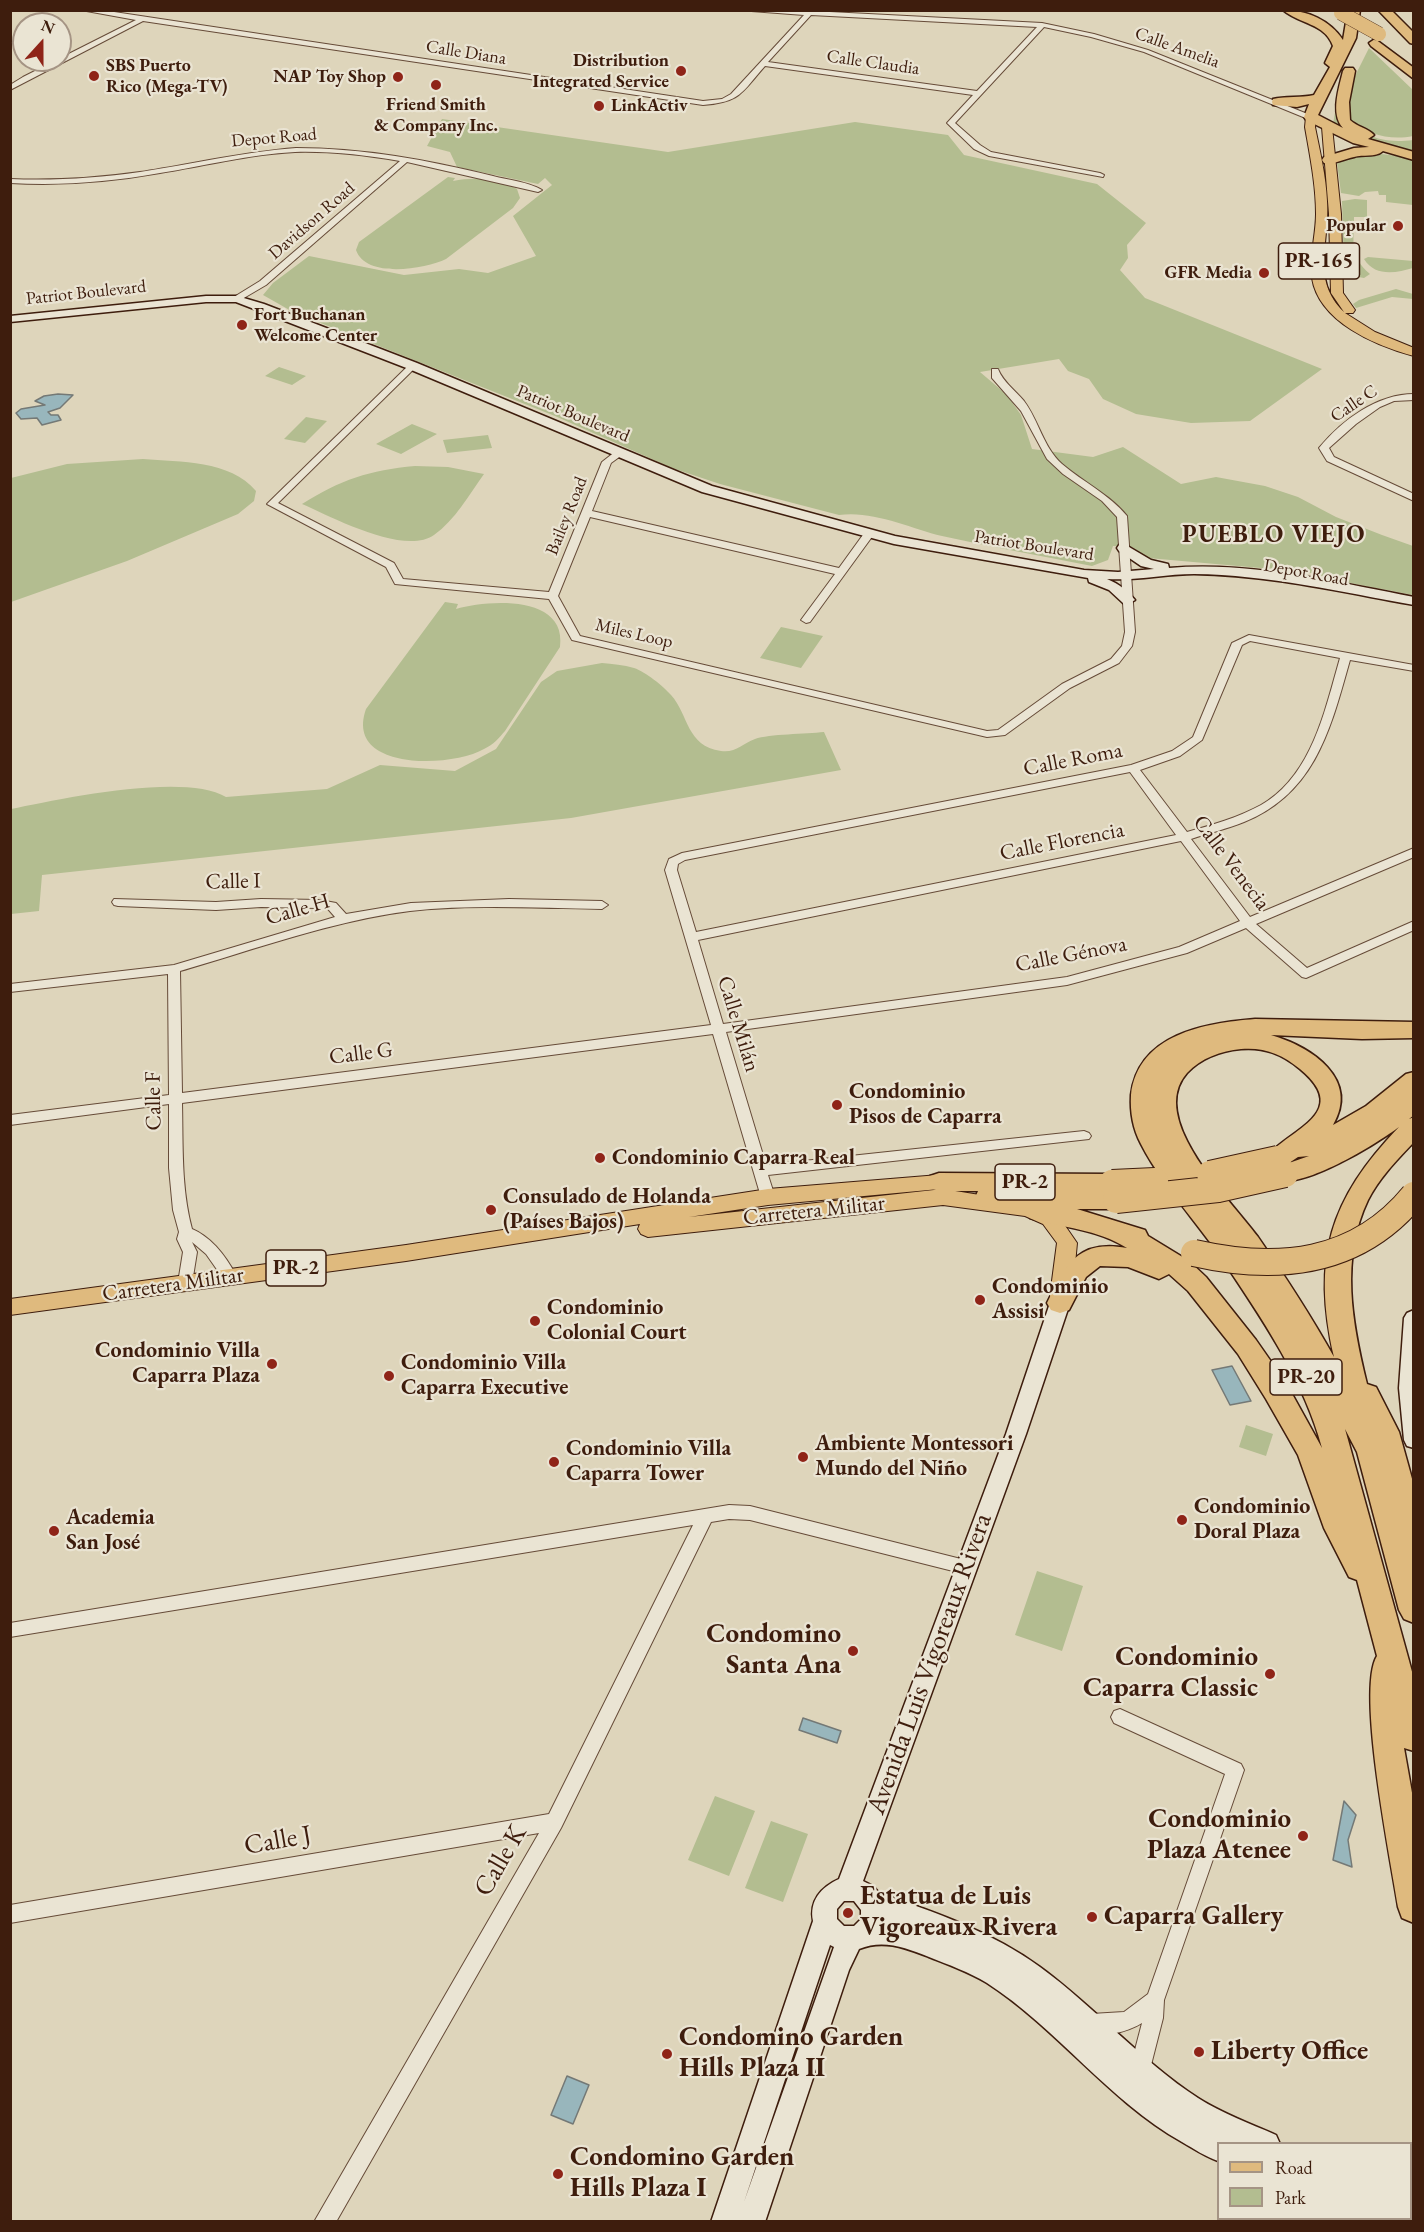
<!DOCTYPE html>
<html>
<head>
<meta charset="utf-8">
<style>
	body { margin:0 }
	#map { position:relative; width:1424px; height:2232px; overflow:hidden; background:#ded5bb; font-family:"EB Garamond",serif }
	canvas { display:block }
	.frame { position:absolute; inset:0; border:12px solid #3e1d0d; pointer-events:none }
	.legend { position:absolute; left:1217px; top:2142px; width:195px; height:78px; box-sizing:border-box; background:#eae4d3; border:2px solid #a59484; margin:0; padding:8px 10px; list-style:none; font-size:18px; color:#3e1d0d }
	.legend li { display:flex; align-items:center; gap:12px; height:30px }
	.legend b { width:30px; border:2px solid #a59484 }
	.north { position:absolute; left:12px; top:12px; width:60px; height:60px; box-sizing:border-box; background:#eae4d3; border:2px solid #a59484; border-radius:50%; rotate:21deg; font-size:16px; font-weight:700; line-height:24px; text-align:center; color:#3e1d0d }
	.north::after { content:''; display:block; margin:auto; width:21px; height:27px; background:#8f2418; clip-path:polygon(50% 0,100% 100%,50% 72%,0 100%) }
</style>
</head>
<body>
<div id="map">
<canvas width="1424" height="2232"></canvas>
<div class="frame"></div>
<ul class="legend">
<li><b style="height:8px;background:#dfba7e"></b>Road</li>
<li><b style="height:16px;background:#b3bd90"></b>Park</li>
</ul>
<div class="north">N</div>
</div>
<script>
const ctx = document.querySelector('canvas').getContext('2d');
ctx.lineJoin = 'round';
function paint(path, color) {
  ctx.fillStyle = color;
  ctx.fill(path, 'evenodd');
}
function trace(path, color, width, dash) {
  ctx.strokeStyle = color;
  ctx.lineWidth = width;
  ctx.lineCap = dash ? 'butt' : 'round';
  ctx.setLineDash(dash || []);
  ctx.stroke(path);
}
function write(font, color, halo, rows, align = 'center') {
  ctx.font = font + ' "EB Garamond",serif';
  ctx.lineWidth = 4.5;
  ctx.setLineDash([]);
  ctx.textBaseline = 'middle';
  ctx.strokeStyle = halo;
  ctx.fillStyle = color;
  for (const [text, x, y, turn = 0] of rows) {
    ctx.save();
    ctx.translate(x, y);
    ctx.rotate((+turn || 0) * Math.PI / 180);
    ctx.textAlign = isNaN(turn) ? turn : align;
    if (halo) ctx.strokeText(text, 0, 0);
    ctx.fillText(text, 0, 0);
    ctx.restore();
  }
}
paint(new Path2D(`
	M1369 48 1413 90V136C1390 141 1368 134 1348 121V90Z
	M1336 107H1340L1339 116C1366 135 1378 144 1413 140V153L1373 142 1333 124Z
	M442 119 668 152 855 122 948 135 964 155 1097 184 1146 223 1127 245 1128 258 1120 270 1145 298 1322 369 1250 421 1191 423 1136 414 1103 399 1089 379 1068 371 1059 359 980 372 1007 395 1021 415 1032 449 1093 457 1123 447 1181 484 1216 477 1265 486 1298 497 1336 517 1382 535 1413 546V595L1350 583 1287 567 1272 569 1148 558 1132 547 1113 546 1108 560 1092 566C1043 556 992 547 942 536 910 528 872 510 839 515L720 484 672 468 555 416 293 312 263 295 273 283 309 256 404 275 459 269 488 273 536 256 513 216 552 185 545 178 538 184 457 167 450 152 427 146Z
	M1366 152 1413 158V205L1386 202V195H1379L1378 191 1365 192 1359 196 1341 193 1337 163 1342 158Z
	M448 177 455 178 453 181C474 177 499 178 517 189L520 198 513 208 446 259C425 269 366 279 356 250L359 242Z
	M1355 199 1367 200V217H1354C1354 242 1349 256 1370 274L1364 278 1347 275 1344 266 1342 201Z
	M1368 257 1413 261V268C1396 273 1375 277 1364 259Z
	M1396 289 1413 294V299L1392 297 1356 308 1353 304 1359 300Z
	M279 367 306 376 292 385 265 376Z
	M306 417 327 421 305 443 284 439Z
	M412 424 437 434 401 454 376 444Z
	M488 435 492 448 447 453 443 440Z
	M143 459C180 462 230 460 256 491L254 501 238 514 127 561 11 602V478L67 464Z
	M415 466 448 467 484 474C469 495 455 520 434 535 404 556 332 517 302 504 340 480 370 470 415 466Z
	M445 602 458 604 456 609C487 600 567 594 560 647L505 731C499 738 493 745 484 749 451 768 344 771 366 709Z
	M781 627 823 636 801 668 760 658Z
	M602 663C612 664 624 665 634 668 646 672 663 686 671 695 689 715 686 746 721 751 736 753 742 744 755 739 769 734 806 734 824 732L841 770 571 818 42 875 39 911 11 914V809C59 799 185 772 226 797L327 789 380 765 455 771 496 749 541 682 557 671Z
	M1246 1425 1273 1434 1266 1456 1239 1447Z
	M1037 1571 1083 1586 1062 1651 1015 1635Z
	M715 1796 755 1811 729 1876 688 1860Z
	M771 1821 808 1834 783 1902 745 1888Z`), '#b3bd90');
const water = new Path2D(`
	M58 394 73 395 60 408 48 412 51 415H58L61 420 42 425 37 418 21 419 16 413 21 409 45 405 35 401 44 396Z
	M1232 1366 1251 1401 1230 1405 1212 1370Z
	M803 1718 841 1731 837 1743 799 1730Z
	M1344 1801 1356 1815 1348 1840 1352 1867 1333 1860Z
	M567 2076 589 2085 573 2124 551 2115Z`);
paint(water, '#98b6bc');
trace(water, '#747976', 1.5);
const street = new Path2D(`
	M81 10H101L703 101 722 99 731 94 804 15 738 10H791L1042 23 1094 34 1148 50 1315 117 1308 119 1144 52 1091 37 1044 27 955 123 980 145 991 152 1100 173 1104 175 1103 177 989 156 974 149 947 123 973 95 765 66C741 93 741 102 703 105L143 21 10 90V85L23 77 136 20ZM811 15 1037 27 977 91 768 62Z
	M296 148C363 148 428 160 493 176 508 180 529 182 542 190L538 192 407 162 266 285 237 302 233 299 234 297 260 281 400 161C365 155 330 151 295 152 250 154 205 166 160 173 110 182 61 186 10 183V179C54 181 97 178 140 172 192 164 243 152 296 148Z
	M410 364 417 366 278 503 394 563 403 579 549 592 602 462 616 451H622V455L611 463 592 511 839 568 865 532H873L874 534 810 622 806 623 801 620 835 574 590 517 558 596 580 636 987 731 998 730 1062 684 1111 659 1122 646 1125 632 1117 517 1102 501 1063 474 1047 459 1021 411 992 378V369H998C1003 382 1015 390 1024 401 1039 421 1043 447 1062 464 1083 482 1109 494 1127 516L1135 632 1132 646 1119 663 1070 688 1005 735 987 737 572 640 549 599 395 584 386 567 267 504Z
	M1414 394V400L1394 401 1380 407 1356 424 1329 448 1334 457 1414 494V501L1327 461 1319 448C1342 420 1377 394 1414 394Z
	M1249 635 1414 665V671L1350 660C1331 727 1316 793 1244 822 1227 829 1209 833 1191 839L1250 917 1414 848V857L1256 924 1307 968 1414 921V930L1306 978 1302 977 1246 928 1187 953 1067 985 726 1032 766 1165 1084 1131 1089 1133 1091 1136 1089 1139 768 1175 775 1197 773 1201H763L761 1197 713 1034 182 1103C183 1145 181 1188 192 1229 213 1238 227 1258 237 1277L235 1281H225L206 1254 192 1242 197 1252 192 1283 190 1287H180L178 1283 183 1252 177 1239 179 1232 173 1210 169 1168V1104L10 1125V1115L169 1095 168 974 10 992V984L174 965 335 917 328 909 320 908 261 907 216 910 118 906 114 905 112 902 114 899 216 902 261 899 320 900 336 903 346 914 411 903 509 899 602 901 608 905 602 909C540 908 472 904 410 911 332 921 256 949 180 971L182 1093 711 1025 665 870 669 859 682 853 1131 765 1172 751 1193 737 1232 643ZM1250 641 1340 658C1325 710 1312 776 1261 805 1237 818 1212 825 1187 832L1140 770 1180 756 1202 740 1242 645ZM1130 772 1176 835 696 932 677 870 678 864 685 860ZM1181 841 1240 921 1179 947 1067 977 723 1024 698 940Z
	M729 1505 750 1506 965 1560 971 1562 973 1567 971 1572 965 1574 750 1520 729 1519 711 1522 561 1828 336 2222H314L539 1833 10 1923V1905L549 1814 693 1525 10 1637V1623Z
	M1120 1709 1241 1764 1244 1770 1164 2000 1163 2018 1150 2069 1147 2076 1140 2079 1133 2076 1130 2069 1142 2023C1126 2033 1102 2038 1084 2031L1081 2024 1084 2017 1091 2014 1124 2012 1148 1994 1225 1774 1114 1723 1111 1717 1114 1711Z`);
const secondary = new Path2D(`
	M206 296H237L264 304 417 363 712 486 895 536 1084 570 1118 572 1154 569 1141 566 1119 551 1117 548 1119 545 1124 544 1151 560 1168 564 1169 568C1251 561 1334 582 1414 597V605C1341 592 1268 575 1194 574 1165 574 1136 581 1107 579 1119 584 1127 590 1135 600L1128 604 1123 603 1109 590 1089 582 1088 578 894 544 702 492 409 369 236 302H206L10 322V316Z
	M1060 1295 1067 1298 1070 1303 1026 1434 863 1881 873 1886 879 1893C935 1912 992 1932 1040 1967 1095 2007 1141 2061 1198 2098 1223 2114 1249 2123 1276 2135L1280 2144H1218V2161C1206 2157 1194 2149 1182 2142 1109 2101 1058 2029 987 1983 969 1972 949 1965 929 1957 905 1948 884 1939 859 1949L849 1970 765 2222H711L813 1921C809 1901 821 1887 839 1879L1006 1434 1050 1303 1053 1298ZM844 1901H854L861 1910V1919L854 1926H844L837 1919V1909ZM830 1945 834 1947 744 2202Z
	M1414 1310V1448L1407 1446 1404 1440 1399 1388 1404 1318 1407 1313Z
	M1410 2145 1414 2146V2172L1410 2171Z
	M1410 2175H1414V2201H1410Z`);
const primary = new Path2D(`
	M1311 114 1316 117 1315 127C1320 152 1326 176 1327 201 1330 243 1310 279 1344 312L1331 293 1329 214 1322 127 1327 124 1332 127 1341 214 1343 293 1355 310 1353 313H1345L1375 332 1414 348V356C1376 346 1319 322 1312 278 1309 257 1316 235 1316 214 1316 185 1310 156 1305 127L1306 117Z
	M939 1175 946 1177 949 1182 946 1187 939 1189 768 1205 689 1217 943 1189 1035 1204 1057 1214 1077 1243 1072 1296 1068 1302 1061 1304 1054 1302 1050 1296 1057 1243 1043 1224 1025 1216 943 1205 648 1237 641 1234 638 1229 640 1224 406 1261 10 1315V1299L406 1245 768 1189Z`);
const highway = new Path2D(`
	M1283 10C1307 10 1330 20 1343 40L1348 10H1360L1356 38 1318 115 1343 128C1330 114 1339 88 1343 71L1345 68H1353L1355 71 1349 102 1350 120C1357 127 1368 128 1374 135L1368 139 1414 152V160L1383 151C1375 158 1363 154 1354 157 1344 159 1334 165 1324 163L1322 160 1324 157 1354 148 1369 147 1353 143 1306 120 1304 117 1309 104 1297 107 1273 105 1272 102 1273 99C1287 96 1300 98 1314 95L1330 67 1325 63 1333 46C1325 23 1299 24 1283 10Z
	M1378 10H1391L1414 33V44L1410 43Z
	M1375 39 1414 68V79L1371 46 1369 43Z
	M1255 1019 1414 1022V1038L1362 1039 1271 1035C1312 1047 1360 1079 1333 1125L1366 1106 1406 1074 1414 1072V1115L1409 1119 1414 1117V1142C1397 1160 1379 1178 1368 1200 1340 1259 1352 1323 1367 1384L1376 1387 1399 1432 1414 1486V1623L1404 1619 1399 1610 1357 1452 1345 1429 1414 1679V1751L1404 1748 1414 1804V1923L1402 1918 1398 1907C1391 1861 1356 1689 1377 1656L1357 1580 1349 1577 1324 1528 1298 1455 1266 1399 1238 1354 1188 1291 1169 1274 1159 1279 1128 1267 1100 1266 1086 1277 1069 1310 1060 1313 1051 1310 1047 1303C1066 1264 1078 1239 1127 1248 1097 1229 1063 1228 1030 1218L1026 1211 1028 1208 987 1207 978 1205 975 1198 978 1191H939L930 1188 927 1182 930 1176 939 1173 1112 1174 1121 1177 1124 1183 1121 1189 1116 1191 1125 1193 1128 1200 1125 1207 1116 1209H1077L1145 1230 1148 1236 1189 1261 1206 1277 1256 1340 1286 1383 1322 1448C1304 1380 1261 1317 1222 1259 1196 1221 1162 1185 1141 1144 1133 1129 1130 1112 1131 1095 1138 1034 1205 1023 1255 1019ZM1241 1049C1264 1047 1282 1054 1300 1069 1356 1115 1282 1131 1266 1159L1269 1165 1276 1168 1273 1174 1276 1180C1304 1189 1376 1144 1399 1127 1329 1200 1312 1258 1334 1357 1311 1316 1285 1276 1258 1237 1231 1200 1146 1119 1187 1073 1201 1058 1221 1051 1241 1049ZM1309 1156 1289 1163 1298 1157Z`);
trace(street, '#664b38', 2);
trace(secondary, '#3e1d0d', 3);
trace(primary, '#3e1d0d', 2);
trace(highway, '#3e1d0d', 3);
paint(street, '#eae4d3');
paint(secondary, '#eae4d3');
paint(primary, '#dfba7e');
paint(highway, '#dfba7e');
const highwayBridgeFar1 = new Path2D(`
	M1341 13 1379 34`);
const highwayBridge = new Path2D(`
	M1210 1174 1278 1159
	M1112 1183 1155 1181
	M1116 1200 1218 1189 1285 1174
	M1194 1253C1277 1272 1357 1265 1414 1195`);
trace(highwayBridgeFar1, '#3e1d0d', 15, []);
trace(highwayBridge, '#3e1d0d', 28, []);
trace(highwayBridgeFar1, '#dfba7e', 14);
trace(highwayBridge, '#dfba7e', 26);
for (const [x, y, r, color] of [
	[681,71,6,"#8f2418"],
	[94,76,6,"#8f2418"],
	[398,77,6,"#8f2418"],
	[436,85,6,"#8f2418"],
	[599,106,6,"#8f2418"],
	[1398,226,6,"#8f2418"],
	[1264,273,6,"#8f2418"],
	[242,325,6,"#8f2418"],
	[837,1105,6,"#8f2418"],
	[600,1158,6,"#8f2418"],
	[491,1210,6,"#8f2418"],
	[980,1300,6,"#8f2418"],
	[535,1321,6,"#8f2418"],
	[272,1364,6,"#8f2418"],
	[389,1376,6,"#8f2418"],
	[803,1457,6,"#8f2418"],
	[554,1462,6,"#8f2418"],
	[1182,1520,6,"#8f2418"],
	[54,1531,6,"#8f2418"],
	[853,1651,6,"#8f2418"],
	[1270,1674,6,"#8f2418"],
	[1303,1836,6,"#8f2418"],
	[848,1913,6,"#8f2418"],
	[1092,1917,6,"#8f2418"],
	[1199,2052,6,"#8f2418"],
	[667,2054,6,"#8f2418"],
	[558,2174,6,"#8f2418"]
]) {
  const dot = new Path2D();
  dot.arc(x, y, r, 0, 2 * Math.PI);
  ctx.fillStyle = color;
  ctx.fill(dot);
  trace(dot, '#eae4d3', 2);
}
write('18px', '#3e1d0d', '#eae4d3', [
	["Calle Amelia",1177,48,20],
	["Calle Diana",466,53,9],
	["Calle Claudia",873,63,8],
	["Depot Road",274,138,-5],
	["Davidson Road",312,221,-41],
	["Patriot Boulevard",86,293,-6],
	["Calle C",1354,404,-34],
	["Patriot Boulevard",573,414,23],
	["Bailey Road",567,516,-68],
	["Patriot Boulevard",1034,546,9],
	["Depot Road",1306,573,10],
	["Miles Loop",634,634,13]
]);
write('bold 18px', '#3e1d0d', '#eae4d3', [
	["Distribution",669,61],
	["Integrated Service",669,82],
	["SBS Puerto",106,66,"left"],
	["Rico (Mega-TV)",106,87,"left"],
	["NAP Toy Shop",386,77],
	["Friend Smith",436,105,"center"],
	["& Company Inc.",436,126,"center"],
	["LinkActiv",611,106,"left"],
	["Popular",1386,226],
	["GFR Media",1252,273],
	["Fort Buchanan",254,315,"left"],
	["Welcome Center",254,336,"left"]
], 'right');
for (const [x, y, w] of [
	[1319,261,81],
	[1025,1182,60],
	[296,1268,60],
	[1306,1377,72]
]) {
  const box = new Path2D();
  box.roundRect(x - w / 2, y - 18, w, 36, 4.5);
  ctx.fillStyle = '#eae4d3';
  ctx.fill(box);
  trace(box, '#3e1d0d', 1.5);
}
write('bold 21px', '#3e1d0d', null, [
	["PR-165",1319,261],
	["PR-2",1025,1182],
	["PR-2",296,1268],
	["PR-20",1306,1377]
]);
write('22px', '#3e1d0d', '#eae4d3', [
	["Calle Roma",1073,760,-11],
	["Calle Florencia",1062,842,-11],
	["Calle Venecia",1231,863,53],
	["Calle I",233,882,-1],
	["Calle H",298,910,-16],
	["Calle Génova",1071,955,-11],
	["Calle Milán",738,1024,73],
	["Calle G",361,1054,-7],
	["Calle F",154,1101,-91],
	["Carretera Militar",814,1211,-6],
	["Carretera Militar",173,1285,-8]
]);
write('bold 22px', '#3e1d0d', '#eae4d3', [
	["Condominio",849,1092],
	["Pisos de Caparra",849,1117],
	["Condominio Caparra Real",612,1158],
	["Consulado de Holanda",503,1197],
	["(Países Bajos)",503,1222],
	["Condominio",992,1287],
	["Assisi",992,1312],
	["Condominio",547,1308],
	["Colonial Court",547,1333],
	["Condominio Villa",260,1351,"right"],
	["Caparra Plaza",260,1376,"right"],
	["Condominio Villa",401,1363],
	["Caparra Executive",401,1388],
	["Ambiente Montessori",815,1444],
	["Mundo del Niño",815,1469],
	["Condominio Villa",566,1449],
	["Caparra Tower",566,1474],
	["Condominio",1194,1507],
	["Doral Plaza",1194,1532],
	["Academia",66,1518],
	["San José",66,1543]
], 'left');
ctx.letterSpacing = '1.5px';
write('bold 24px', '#3e1d0d', '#eae4d3', [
	["PUEBLO VIEJO",1274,535]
]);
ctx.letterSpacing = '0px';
write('bold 27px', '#3e1d0d', '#eae4d3', [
	["Condomino",841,1635,"right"],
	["Santa Ana",841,1666,"right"],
	["Condominio",1258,1658,"right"],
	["Caparra Classic",1258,1689,"right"],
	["Condominio",1291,1820,"right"],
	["Plaza Atenee",1291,1851,"right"],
	["Estatua de Luis",860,1897],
	["Vigoreaux Rivera",860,1928],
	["Caparra Gallery",1104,1917],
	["Condomino Garden",679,2038],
	["Hills Plaza II",679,2069],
	["Liberty Office",1211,2052],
	["Condomino Garden",570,2158],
	["Hills Plaza I",570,2189]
], 'left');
write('27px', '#3e1d0d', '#eae4d3', [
	["Avenida Luis Vigoreaux Rivera",930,1664,-70],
	["Calle J",278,1841,-10],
	["Calle K",501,1861,-60]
]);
</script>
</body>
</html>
